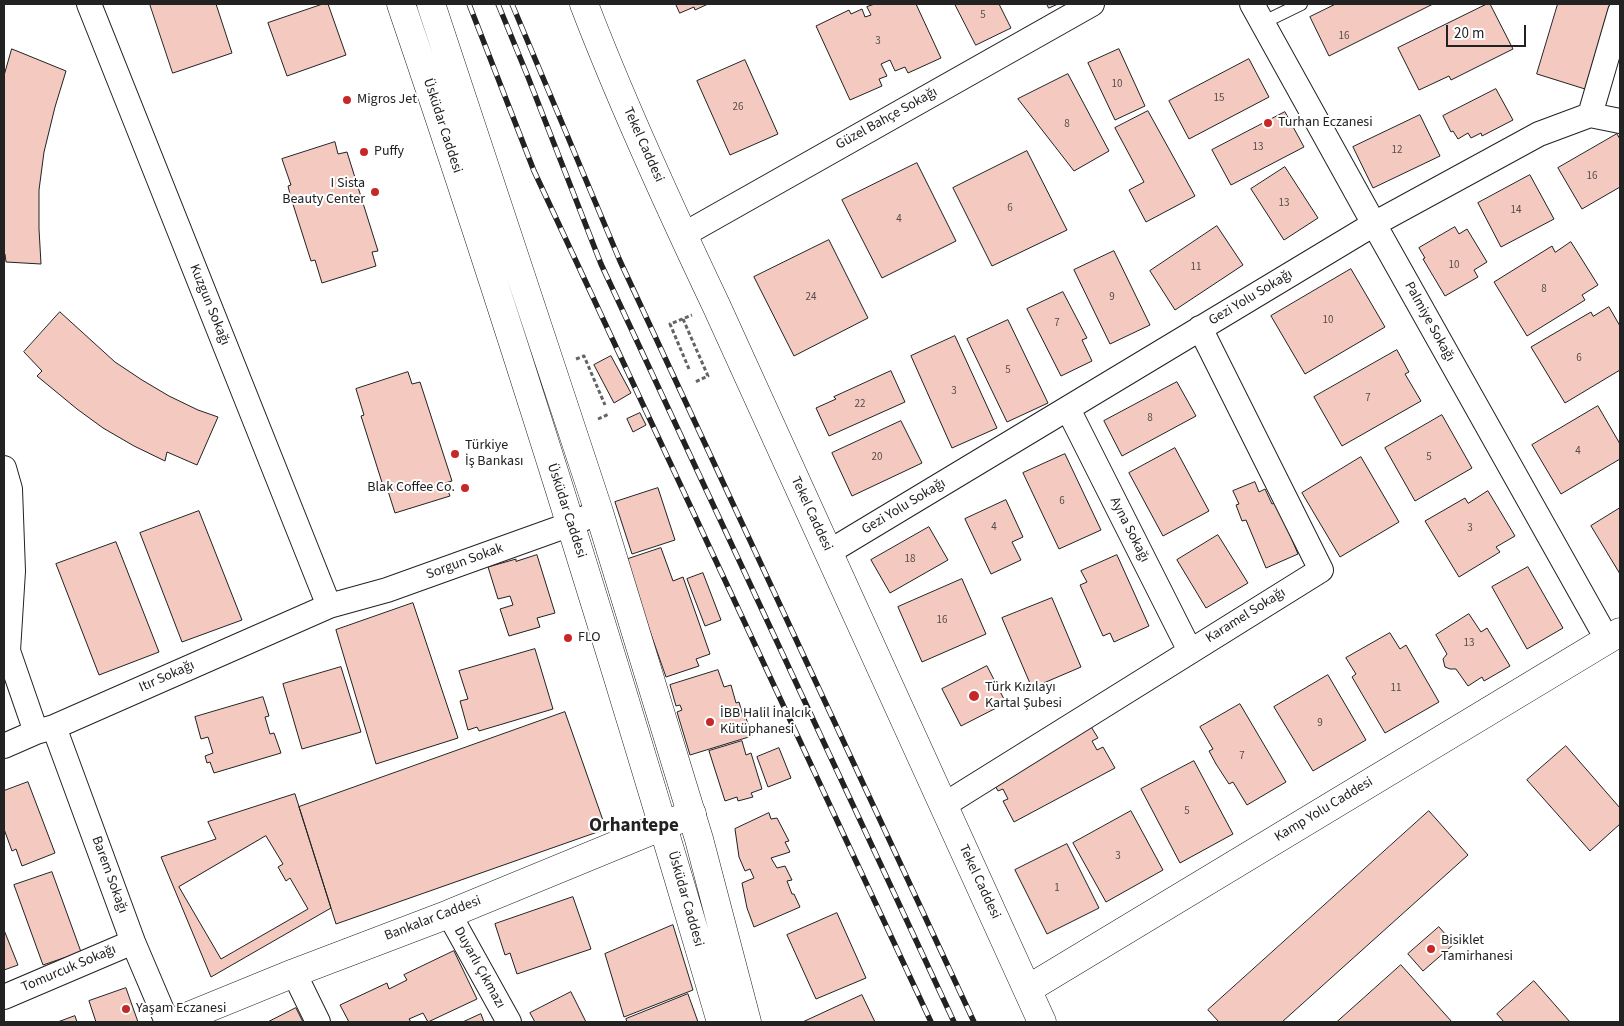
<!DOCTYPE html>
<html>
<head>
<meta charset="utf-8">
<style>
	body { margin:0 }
	#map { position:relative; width:1624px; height:1026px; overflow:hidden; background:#fff; font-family:"Source Sans 3",sans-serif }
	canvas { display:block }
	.frame { position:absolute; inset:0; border:5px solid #222; pointer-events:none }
	.scale { position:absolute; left:1446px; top:25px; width:80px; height:22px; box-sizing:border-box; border:2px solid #222; border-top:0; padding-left:6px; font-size:15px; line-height:18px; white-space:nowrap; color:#222; -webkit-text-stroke:4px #fff; paint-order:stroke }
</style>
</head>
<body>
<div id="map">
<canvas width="1624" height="1026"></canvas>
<div class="frame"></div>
<div class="scale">20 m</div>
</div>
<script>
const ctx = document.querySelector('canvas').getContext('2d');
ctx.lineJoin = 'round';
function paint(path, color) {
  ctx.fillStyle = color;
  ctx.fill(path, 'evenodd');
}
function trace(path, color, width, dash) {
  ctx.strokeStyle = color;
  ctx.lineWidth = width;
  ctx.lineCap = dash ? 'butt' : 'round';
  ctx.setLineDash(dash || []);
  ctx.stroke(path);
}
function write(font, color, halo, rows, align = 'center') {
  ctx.font = font + ' "Source Sans 3",sans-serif';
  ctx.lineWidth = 4;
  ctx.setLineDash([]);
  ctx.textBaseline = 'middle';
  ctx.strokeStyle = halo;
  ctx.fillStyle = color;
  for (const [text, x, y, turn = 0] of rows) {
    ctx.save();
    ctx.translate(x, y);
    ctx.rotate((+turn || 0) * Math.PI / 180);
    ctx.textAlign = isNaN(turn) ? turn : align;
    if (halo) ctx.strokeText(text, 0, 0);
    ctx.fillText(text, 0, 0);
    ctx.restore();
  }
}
const building = new Path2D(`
	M150 4H216L232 53 173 73Z
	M323 4H328L346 55 287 76 268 23Z
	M676 4H708L695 10 694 7 680 13Z
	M875 4H916L941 58 908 73 905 67 895 71 890 60 881 64 887 76 879 79 882 86 850 100 816 26 849 10 851 14 862 9 865 17 871 15 867 7Z
	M955 4H999L1011 28 976 45Z
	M1047 4H1058L1049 8Z
	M1336 4H1433L1329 56 1310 17Z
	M1487 4H1490L1513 49 1451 80 1449 76 1419 90 1398 48Z
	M1558 4H1610L1585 89 1537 74Z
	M12 49 66 71 55 107 44 152 39 190V229L41 264 6 262 5 254 4 253V76Z
	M1119 49 1145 106 1115 120 1088 63Z
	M1249 59 1269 97 1189 139 1169 101Z
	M745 60 778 134 730 155 697 81Z
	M1068 74 1109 151 1074 171 1018 99Z
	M1496 89 1513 120 1482 136 1481 133 1471 138 1468 133 1458 139 1453 131 1451 132 1443 116Z
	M1148 111 1195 196 1146 222 1129 190 1144 182 1115 128Z
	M1285 112 1304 147 1231 185 1212 150Z
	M1420 115 1440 156 1373 188 1353 147Z
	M1617 134 1620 139V187L1582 209 1558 168Z
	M335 142 338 154 347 152 378 251 372 252 376 266 322 283 315 260 311 261 291 198 288 186 291 185 282 159Z
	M1027 151 1067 230 992 266 953 188Z
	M917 163 956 241 882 278 842 200Z
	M1285 167 1318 218 1284 240 1251 189Z
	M1530 175 1554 219 1501 247 1478 203Z
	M1217 226 1243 265 1175 310 1150 271Z
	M1455 227 1459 234 1467 229 1487 262 1474 270 1478 277 1445 296 1423 259 1425 258 1419 248Z
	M829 240 868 318 794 356 754 277Z
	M1571 242 1598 285 1582 295 1585 300 1527 336 1494 282 1552 246 1555 252Z
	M1114 251 1150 325 1110 344 1074 270Z
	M1351 269 1385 327 1305 374 1271 316Z
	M1063 292 1087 338 1082 340 1092 361 1061 376 1027 309Z
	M1609 307 1620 326V370L1565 403 1531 347 1591 312 1593 316Z
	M60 312 115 362 142 380 169 396 198 410 218 417 197 465 167 452 165 461 134 446 103 428 77 409 37 376 42 371 24 352Z
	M1008 320 1048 403 1007 422 967 339Z
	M955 336 997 428 952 448 911 356Z
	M1397 350 1409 372 1405 374 1421 401 1342 446 1314 397Z
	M611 356 631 393 614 403 594 365Z
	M891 371 905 402 829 436 816 408 836 399 834 397Z
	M408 372 412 384 420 382 452 481 445 483 450 496 395 513 388 491 385 492 361 416 364 415 356 389Z
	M1177 382 1196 416 1122 456 1104 421Z
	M1598 406 1620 444V459L1561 494 1532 445Z
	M640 413 646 425 633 432 627 419Z
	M1442 415 1472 468 1415 501 1385 448Z
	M901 421 922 463 852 496 832 453Z
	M1175 448 1209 511 1163 536 1129 473Z
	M1065 454 1101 530 1059 549 1023 473Z
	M1361 457 1399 522 1340 557 1302 493Z
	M1255 482 1259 492 1265 489 1272 504 1276 502 1298 554 1266 568 1246 520 1242 521 1236 505 1239 504 1233 491Z
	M658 488 675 540 632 554 615 502Z
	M1488 491 1515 536 1496 547 1500 552 1459 577 1425 521 1465 498 1468 503Z
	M1006 500 1023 537 1012 542 1021 560 991 574 965 519Z
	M1620 508V574L1591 526Z
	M199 511 242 620 182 642 140 533Z
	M929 527 948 560 890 593 871 560Z
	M1218 535 1248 583 1206 608 1177 560Z
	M116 542 159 652 99 675 56 564Z
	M661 548 673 581 683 577 710 654 696 659 699 666 666 677 625 560Z
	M537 555 555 613 537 618 540 627 509 636 500 609 513 605 510 596 498 599 488 567 516 559V561Z
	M1117 555 1149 626 1114 642 1110 633 1103 636 1080 585 1087 582 1081 571Z
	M1528 567 1563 628 1527 649 1492 587Z
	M703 573 721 620 705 626 687 579Z
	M962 579 986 634 922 662 898 607Z
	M1052 598 1081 667 1032 688 1002 618Z
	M413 603 458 738 376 764 336 630Z
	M1469 614 1481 632 1487 628 1510 666 1484 681 1482 677 1468 686 1456 669H1450L1445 667 1443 659 1447 654 1436 635Z
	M1390 633 1400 649 1406 645 1439 702 1385 733 1352 677 1356 674 1346 658Z
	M535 649 553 709 479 731 477 727 468 730 460 701 468 699 459 671Z
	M987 666 1006 703 961 726 942 689Z
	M341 667 361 732 302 749 283 684Z
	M718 670 724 687 731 685 736 703 739 702 744 719 746 718 752 736 690 755 677 712 682 710 680 705 676 706 670 685Z
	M1328 675 1366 740 1313 771 1274 707Z
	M263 697 269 716 265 717 270 734 274 733 281 753 214 773 210 762 207 763 205 756 213 753 208 737 201 739 195 717Z
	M1240 704 1286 782 1247 805 1233 782 1229 784 1216 764 1209 751 1213 749 1200 727Z
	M565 712 606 829 336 924 299 807Z
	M1090 725 1098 738 1092 741 1097 750 1103 747 1115 768 1014 822 1003 801 1008 799 1003 789 998 791 991 778Z
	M742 741 746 755 751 753 762 789 751 793 753 797 738 801 737 797 725 801 709 751Z
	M1566 746 1620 808V824L1590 851 1527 780Z
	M779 748 791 778 768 787 757 757Z
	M1194 761 1233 834 1180 863 1141 789Z
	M28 782 55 853 22 866 16 849 12 851 4 829V791Z
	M295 794 331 908 211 977 161 857 216 839 208 822Z
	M1131 811 1163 870 1106 902 1073 843Z
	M1429 811 1468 855 1282 1022H1219L1208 1010Z
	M769 813 771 819 777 818 789 841 785 842 790 852 771 858 777 868 785 866 792 880 787 881 792 894H794L800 907 754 927 747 908 742 883 754 878 750 869 745 871 739 857 735 829Z
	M266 836 283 864 278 867 286 881 290 878 308 909 221 959 179 887Z
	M1067 844 1099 908 1047 934 1015 870Z
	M52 872 81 952 43 965 14 885Z
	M573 897 591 949 517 974 510 953 505 955 495 924Z
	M837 913 866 978 816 999 787 935Z
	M673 925 693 990 624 1017 605 954Z
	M1439 927 1454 944 1423 971 1408 954Z
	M4 930 18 965 4 970Z
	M454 951 477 999 428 1022 423 1013 409 1019 411 1022H349L340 1005 387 983 389 989 407 980 404 975Z
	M1401 965 1452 1022H1337Z
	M1534 981 1570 1022H1504L1497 1014Z
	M126 988 138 1022H96L89 1001Z
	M571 992 586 1022H535L530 1013Z
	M688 994 698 1022H627L626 1019Z
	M862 995 875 1022H803Z
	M296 1008 303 1022H268Z
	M481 1014 484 1022H463Z
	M75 1016 77 1022H58Z`);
paint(building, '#f3c9c0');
trace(building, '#222', 1);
const lane = new Path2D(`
	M1262 23 1301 4`);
const street = new Path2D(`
	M89 4 329 606
	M1252 4 1374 224 1607 639
	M1590 115 1620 121
	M683 235 1092 4
	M1068 409 1190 651
	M4 468 10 489 13 571 8 651 36 732
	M829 552 1374 224 1539 134 1590 115 1620 12
	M54 727 133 942 167 1022
	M4 746 36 732 54 727 329 606 387 590 571 524 599 512
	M944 805 1321 570 1200 328
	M449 914 509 1022
	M294 973 318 1022
	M4 997 133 942`);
const secondary = new Path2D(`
	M584 4C623 106 669 206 716 305L1042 1022
	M1028 989 1620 632
	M174 1022 294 973 449 914 692 814`);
const primary = new Path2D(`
	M401 4C516 341 621 681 721 1022
	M431 4 599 512 699 839 747 1022`);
trace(lane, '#222', 14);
trace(street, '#222', 26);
trace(secondary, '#222', 29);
trace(primary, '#222', 29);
trace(new Path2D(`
	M683 319 708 376 695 382
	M576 359 584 356 605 405
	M689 369 670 324 692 315
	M598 419 609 414`), '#646464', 3, [4, 2.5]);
trace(lane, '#fff', 12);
trace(street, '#fff', 24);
trace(secondary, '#fff', 28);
trace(primary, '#fff', 28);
const rail = new Path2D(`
	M469 4 534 171 931 1022
	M498 4 528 77 601 264 954 1022
	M512 4 620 261 974 1022`);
trace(rail, '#222', 5.5);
trace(rail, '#fff', 4, [11]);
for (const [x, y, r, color] of [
	[347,100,5,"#c62828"],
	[1268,123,5,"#c62828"],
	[364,152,5,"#c62828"],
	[375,192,5,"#c62828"],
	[455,454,5,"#c62828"],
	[465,488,5,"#c62828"],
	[568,638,5,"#c62828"],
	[974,696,6,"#c62828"],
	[710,722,5,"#c62828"],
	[1431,949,5,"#c62828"],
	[126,1009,5,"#c62828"]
]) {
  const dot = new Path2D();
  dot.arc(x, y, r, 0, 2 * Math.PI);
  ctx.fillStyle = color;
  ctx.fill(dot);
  trace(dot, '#fff', 2);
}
write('11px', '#564c4a', null, [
	["5",983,16],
	["16",1344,37],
	["3",878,42],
	["10",1117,85],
	["15",1219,99],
	["26",738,108],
	["8",1067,125],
	["13",1258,148],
	["12",1397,151],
	["16",1592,177],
	["13",1284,204],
	["6",1010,209],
	["14",1516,211],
	["4",899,220],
	["10",1454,266],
	["11",1196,268],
	["8",1544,290],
	["24",811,298],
	["9",1112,298],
	["10",1328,321],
	["7",1057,324],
	["6",1579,359],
	["5",1008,371],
	["3",954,392],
	["7",1368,399],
	["22",860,405],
	["8",1150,419],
	["4",1578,452],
	["20",877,458],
	["5",1429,458],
	["6",1062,502],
	["4",994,528],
	["3",1470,529],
	["18",910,560],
	["16",942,621],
	["13",1469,644],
	["11",1396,689],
	["9",1320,724],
	["7",1242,757],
	["5",1187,812],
	["3",1118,857],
	["1",1057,889]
]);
write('14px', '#222', '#fff', [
	["Migros Jet",357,100],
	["Turhan Eczanesi",1278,123],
	["Puffy",374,152],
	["I Sista",365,184,"right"],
	["Beauty Center",365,200,"right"],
	["Türkiye",465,446],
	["İş Bankası",465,462],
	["Blak Coffee Co.",455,488,"right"],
	["FLO",578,638],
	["Türk Kızılayı",985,688],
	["Kartal Şubesi",985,704],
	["İBB Halil İnalcık",720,714],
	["Kütüphanesi",720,730],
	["Bisiklet",1441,941],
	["Tamirhanesi",1441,957],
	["Yaşam Eczanesi",136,1009]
], 'left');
write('14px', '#222', '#fff', [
	["Güzel Bahçe Sokağı",887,119,-29],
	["Üsküdar Caddesi",442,126,72],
	["Tekel Caddesi",643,145,66],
	["Gezi Yolu Sokağı",1251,298,-31],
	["Kuzgun Sokağı",209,305,68],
	["Palmiye Sokağı",1429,322,61],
	["Gezi Yolu Sokağı",904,507,-31],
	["Üsküdar Caddesi",566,511,72],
	["Tekel Caddesi",811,514,65],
	["Ayna Sokağı",1129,530,63],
	["Sorgun Sokak",465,562,-20],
	["Karamel Sokağı",1246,616,-32],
	["Itır Sokağı",167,677,-24],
	["Kamp Yolu Caddesi",1324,810,-31],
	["Barem Sokağı",109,875,70],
	["Tekel Caddesi",979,882,65],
	["Üsküdar Caddesi",685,899,74],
	["Bankalar Caddesi",433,919,-21],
	["Duyarlı Çıkmazı",479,968,61],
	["Tomurcuk Sokağı",69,969,-23]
]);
write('bold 19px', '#222', '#fff', [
	["Orhantepe",634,827]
]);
</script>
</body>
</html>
